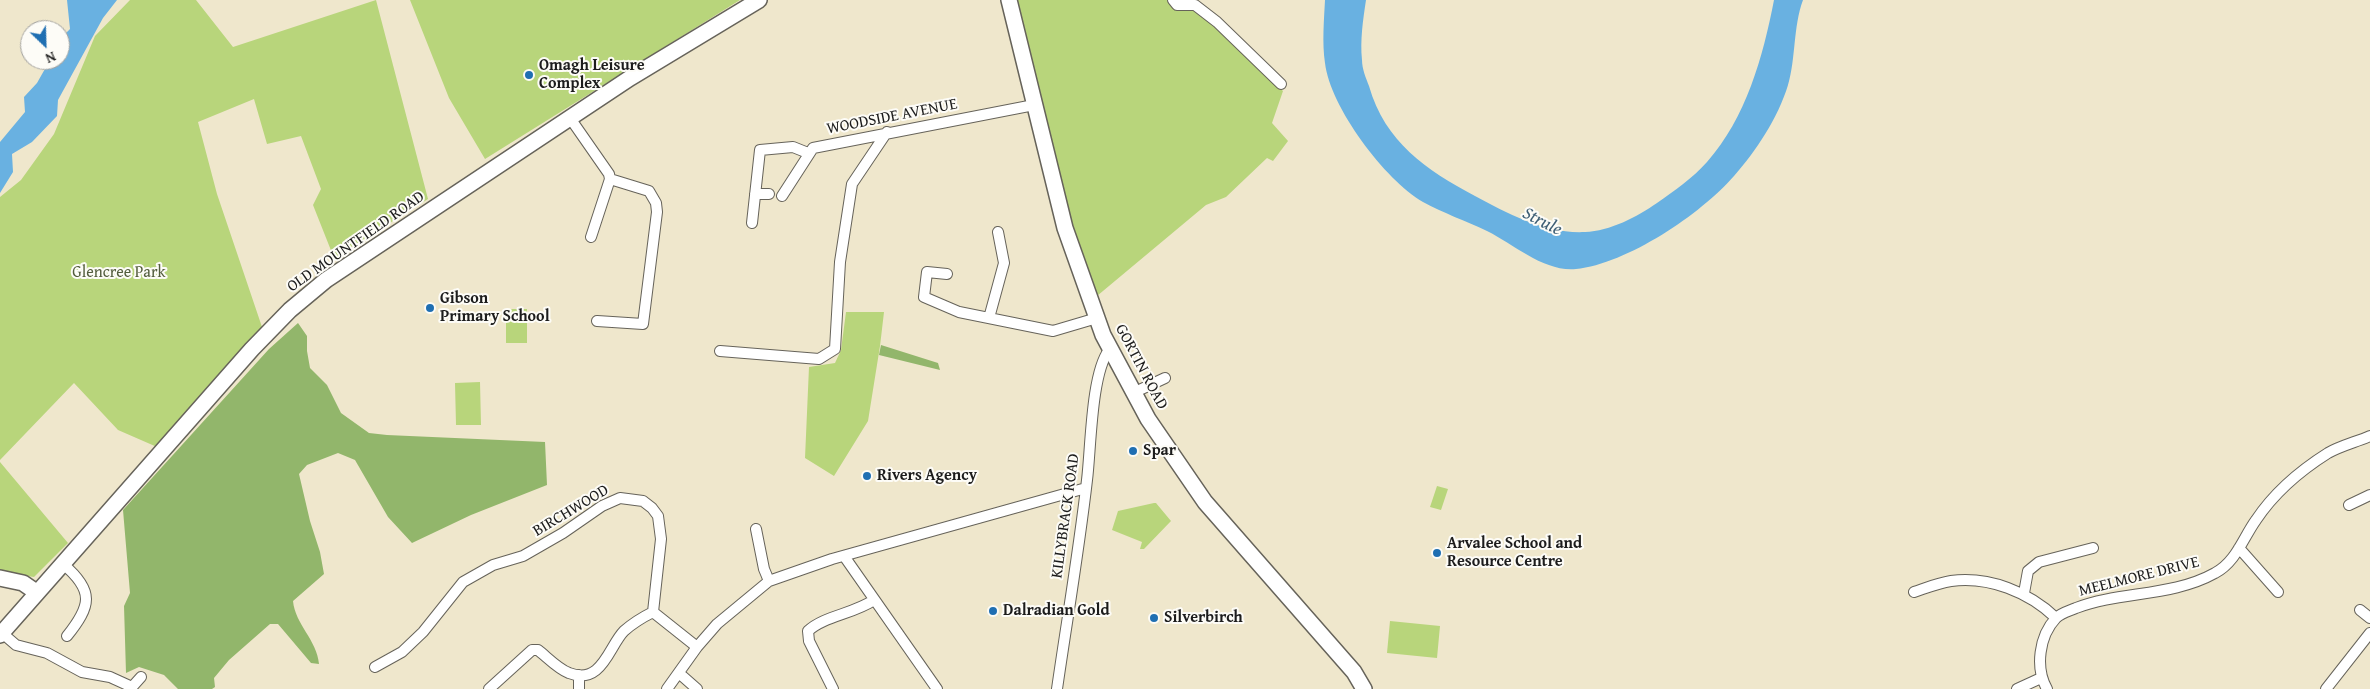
<!DOCTYPE html>
<html>
<head>
<meta charset="utf-8">
<style>
	body { margin:0 }
	#map { position:relative; width:2370px; height:689px; overflow:hidden; background:#efe7cc; font-family:"Gentium Book Plus",serif }
	canvas { display:block }
	.north { position:absolute; left:20px; top:20px; width:50px; height:50px; box-sizing:border-box; background:#fdfcf7; border:1px solid #a3a29f; border-radius:50%; rotate:156deg; font-size:14px; font-weight:700; line-height:20px; text-align:center; color:#1c1c1c }
	.north::after { content:''; display:block; margin:auto; width:18px; height:22px; background:#1f6fb2; clip-path:polygon(50% 0,100% 100%,50% 72%,0 100%) }
</style>
</head>
<body>
<div id="map">
<canvas width="2370" height="689"></canvas>
<div class="north">N</div>
</div>
<script>
const ctx = document.querySelector('canvas').getContext('2d');
ctx.lineJoin = 'round';
function paint(path, color) {
  ctx.fillStyle = color;
  ctx.fill(path, 'evenodd');
}
function trace(path, color, width, dash) {
  ctx.strokeStyle = color;
  ctx.lineWidth = width;
  ctx.lineCap = dash ? 'butt' : 'round';
  ctx.setLineDash(dash || []);
  ctx.stroke(path);
}
function write(font, color, halo, rows, align = 'center') {
  ctx.font = font + ' "Gentium Book Plus",serif';
  ctx.lineWidth = 4;
  ctx.setLineDash([]);
  ctx.textBaseline = 'middle';
  ctx.strokeStyle = halo;
  ctx.fillStyle = color;
  for (const [text, x, y, turn = 0] of rows) {
    ctx.save();
    ctx.translate(x, y);
    ctx.rotate((+turn || 0) * Math.PI / 180);
    ctx.textAlign = isNaN(turn) ? turn : align;
    if (halo) ctx.strokeText(text, 0, 0);
    ctx.fillText(text, 0, 0);
    ctx.restore();
  }
}
paint(new Path2D(`
	M130 0H196L233 47 376 0 428 199 334 258 313 205 321 189 301 136 267 144 254 99 198 122 217 194 262 327 157 447 118 430 74 383 0 460V197L21 180 54 134 95 36Z
	M410 0H740L485 159 449 98Z
	M1013 0H1168L1194 8 1283 91 1272 123 1288 141 1273 161 1267 158 1226 197 1206 205 1091 301Z
	M506 309H527V343H506Z
	M846 312H884L880 346 868 421 834 476 805 458 809 367 835 363 841 350Z
	M480 382 481 425H456L455 383Z
	M0 462 68 543 34 577 0 572Z
	M1437 486 1448 489 1441 510 1430 507Z
	M1154 503H1156L1171 521 1144 549H1140L1142 542 1112 530 1118 511Z
	M1390 621 1440 626 1437 658 1387 653Z`), '#b8d57b');
paint(new Path2D(`
	M298 323 307 336V351L310 368 327 385 341 413 369 433 387 435 545 442 547 485 471 515 412 543 388 517 355 460 338 453 307 465 299 474 310 521 320 552 324 574 293 601C295 624 317 640 319 664L311 663 278 624H270L229 660 214 678 215 687 212 689H178L164 675 139 667 126 673 124 606 130 593 123 510 269 349Z
	M881 345 938 363 940 370 879 355Z`), '#92b66b');
paint(new Path2D(`
	M67 0H117L103 18 58 100 57 116 32 142 12 154 13 172 0 193V142L25 112 24 97 37 83 50 60H60V39L70 29Z
	M1325 0H1366C1363 20 1360 40 1362 60 1362 69 1366 78 1369 86 1385 142 1426 170 1475 196 1509 214 1545 234 1585 232 1610 231 1637 217 1657 203 1674 191 1693 178 1707 162 1746 118 1763 57 1774 0H1803C1793 27 1796 58 1788 85 1778 118 1756 151 1734 176 1701 214 1627 264 1576 269 1544 272 1515 245 1487 231 1466 221 1443 213 1423 202 1385 180 1330 107 1325 63 1322 43 1324 20 1325 0Z`), '#69b1e1');
const street = new Path2D(`
	M1173 0 1177 5H1195L1217 22 1281 84
	M570 118 609 174 610 179 591 237
	M755 194H769
	M782 196 813 148 1034 105
	M752 223 760 150 793 147 808 153
	M947 274 927 272 924 297 959 312 1053 331 1097 318
	M989 318 1004 263 998 232
	M597 321 643 324 657 212 656 203 649 191 610 179
	M720 351 819 359 835 349 840 262 852 184 887 132
	M1133 393 1165 378
	M2349 505 2370 495
	M756 529 764 569 769 581
	M2239 548 2278 592
	M844 556 937 689
	M63 564C95 591 91 606 67 636
	M1914 592C1926 588 1938 583 1951 581 1989 576 2029 592 2056 618
	M2024 593 2028 571 2039 562 2093 548
	M2360 610 2370 618
	M2 633 16 645 47 653 82 672 110 677 132 687 141 677
	M375 667 402 652 423 632 463 582 493 565 523 556 563 533 602 506 620 498 643 501 652 508 658 516 661 539 653 612 697 647
	M680 674 697 689
	M489 689 532 650H538C547 657 558 669 569 673 602 686 609 646 624 631 633 623 643 617 653 612
	M579 689V675
	M667 689 697 647 717 624 769 581 832 559 1086 488
	M833 689 809 641 808 631C824 616 853 614 874 600
	M1057 689C1067 620 1079 550 1087 480 1091 448 1091 374 1109 350
	M2017 689 2041 678
	M2047 689C2035 668 2039 636 2056 618 2061 613 2069 611 2076 608 2120 591 2172 597 2215 573 2236 562 2243 538 2256 520 2274 493 2301 470 2328 453 2340 446 2356 442 2370 436
	M2326 689 2370 633`);
const secondary = new Path2D(`
	M1009 0 1065 228 1103 335 1148 419 1205 502 1354 672 1364 689
	M0 578 23 583 36 592
	M0 635 252 349 290 310 326 280 630 78 759 0`);
trace(street, '#66635a', 12);
trace(secondary, '#66635a', 18);
trace(street, '#fff', 10);
trace(secondary, '#fff', 15);
for (const [x, y, r, color] of [
	[529,75,5,"#1f6fb2"],
	[430,308,5,"#1f6fb2"],
	[1133,451,5,"#1f6fb2"],
	[867,476,5,"#1f6fb2"],
	[1437,553,5,"#1f6fb2"],
	[993,611,5,"#1f6fb2"],
	[1154,618,5,"#1f6fb2"]
]) {
  const dot = new Path2D();
  dot.arc(x, y, r, 0, 2 * Math.PI);
  ctx.fillStyle = color;
  ctx.fill(dot);
  trace(dot, '#fdfcf7', 2);
}
write('bold 16px', '#1c1c1c', '#fdfcf7', [
	["Omagh Leisure",539,66],
	["Complex",539,84],
	["Gibson",440,299],
	["Primary School",440,317],
	["Spar",1143,451],
	["Rivers Agency",877,476],
	["Arvalee School and",1447,544],
	["Resource Centre",1447,562],
	["Dalradian Gold",1003,611],
	["Silverbirch",1164,618]
], 'left');
write('16px', '#1c1c1c', '#fdfcf7', [
	["WOODSIDE AVENUE",892,117,-11],
	["OLD MOUNTFIELD ROAD",356,242,-35],
	["GORTIN ROAD",1141,367,62],
	["BIRCHWOOD",571,511,-31],
	["KILLYBRACK ROAD",1066,516,-82],
	["MEELMORE DRIVE",2139,577,-14]
]);
write('16px', '#535d3d', '#fdfcf7', [
	["Glencree Park",119,273]
]);
write('italic 18px', '#3f5f75', '#fdfcf7', [
	["Strule",1542,222,27]
]);
</script>
</body>
</html>
